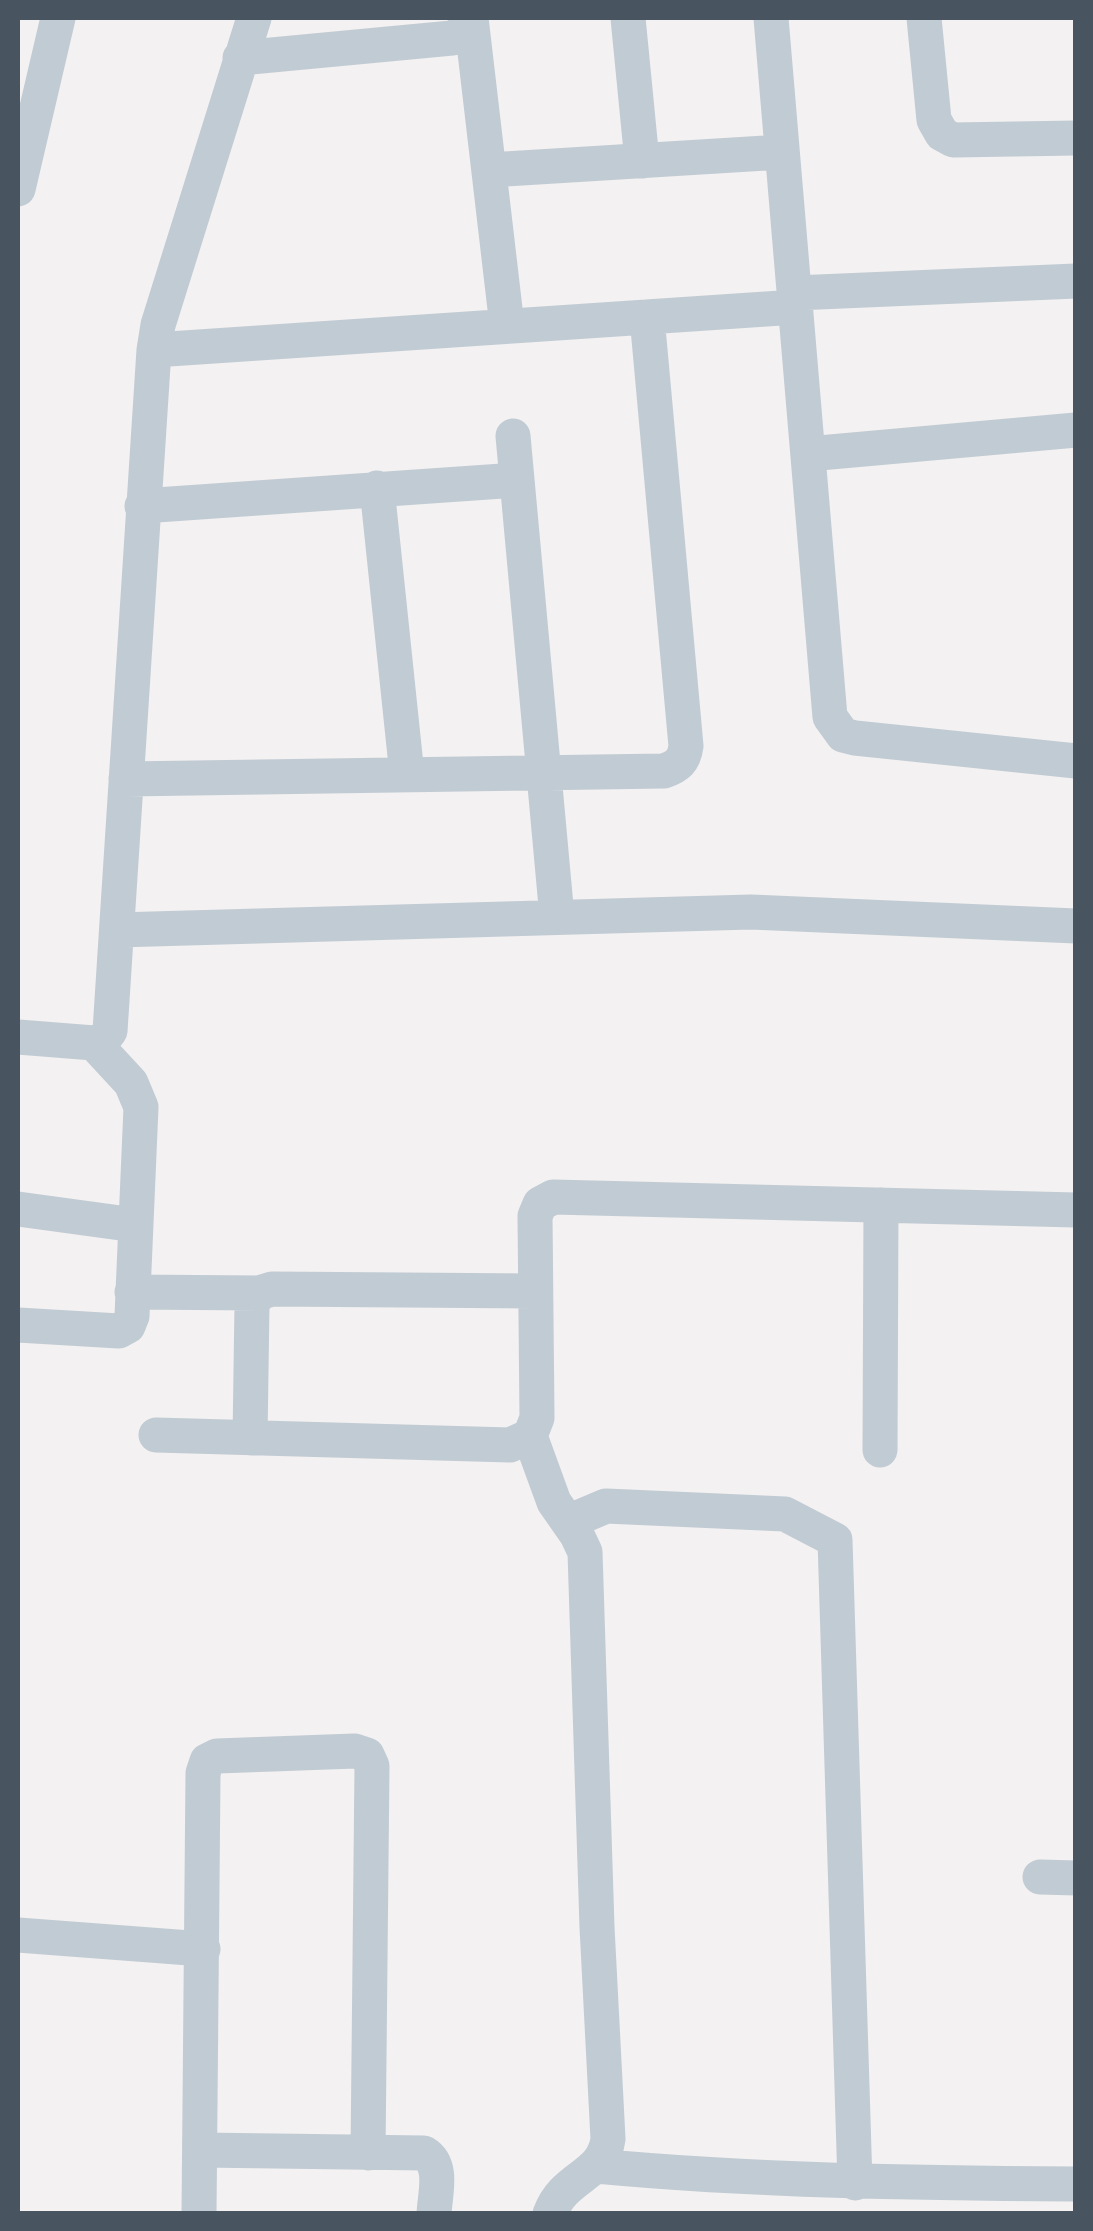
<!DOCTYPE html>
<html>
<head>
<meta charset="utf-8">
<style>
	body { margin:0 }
	#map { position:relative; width:1093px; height:2231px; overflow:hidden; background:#f3f1f1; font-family:"Sofia Sans Condensed",sans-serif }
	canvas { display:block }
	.frame { position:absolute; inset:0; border:20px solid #485460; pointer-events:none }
</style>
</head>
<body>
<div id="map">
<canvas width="1093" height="2231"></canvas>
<div class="frame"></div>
</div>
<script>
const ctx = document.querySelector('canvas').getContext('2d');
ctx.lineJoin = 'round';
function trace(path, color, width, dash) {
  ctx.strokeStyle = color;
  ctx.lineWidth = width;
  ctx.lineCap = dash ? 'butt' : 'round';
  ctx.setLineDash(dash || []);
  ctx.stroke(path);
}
trace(new Path2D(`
	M471 18 507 326
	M628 18 642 161
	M771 18 830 717 843 735 855 738 1076 761
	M924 18 934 120 942 134 953 140 1076 138
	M240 58 452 38 462 33 470 18
	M489 170 782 152
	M18 189 58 18
	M795 293 1076 281
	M154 350 796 307
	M513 436 557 917
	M808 454 1076 430
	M377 488 407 775
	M142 506 517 480
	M126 779 664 771C678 766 684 761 686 746L647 317
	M117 930 751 912 1076 926
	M18 1037 94 1043 103 1040 110 1031 154 350 158 325 254 18
	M18 1209 135 1225
	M132 1292 259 1293
	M18 1325 119 1331 128 1326 132 1316 141 1107 131 1083 94 1043
	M156 1435 510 1445 530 1436 537 1418 535 1216 540 1204 553 1197 1076 1210
	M530 1436 554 1502 577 1535 585 1552 597 1927 608 2139C603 2177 564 2175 550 2214
	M250 1438 252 1304 259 1293 272 1289 535 1291
	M880 1450 881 1205
	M568 1522 606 1506 785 1514 835 1540 855 2183
	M1040 1877 1076 1878
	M18 1935 203 1949
	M200 2150 424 2153C444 2165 435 2193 434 2214
	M596 2166C756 2181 915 2183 1076 2184
	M199 2214 203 1773 207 1761 217 1756 355 1751 367 1755 372 1766 368 2153`), '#c1cbd3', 35);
</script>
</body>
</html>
